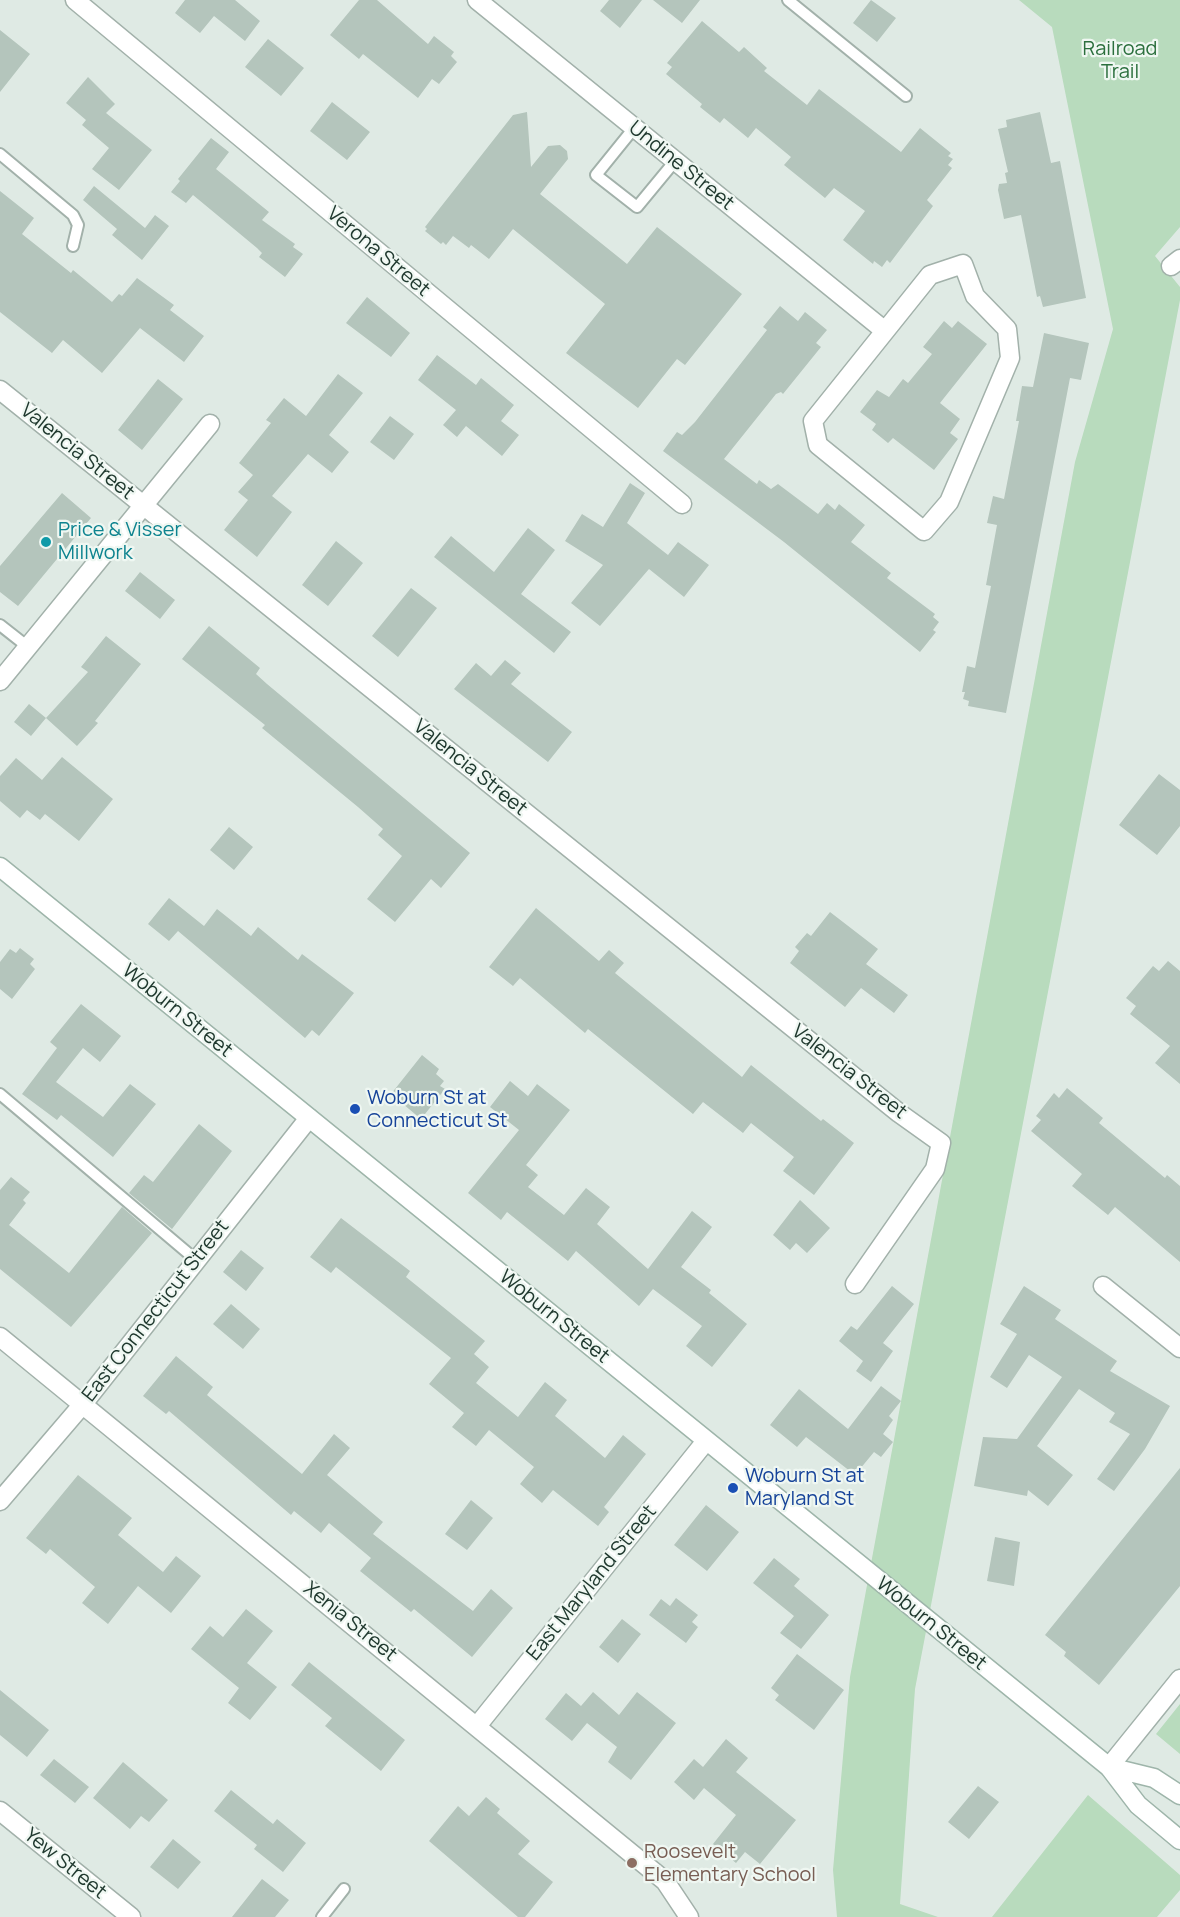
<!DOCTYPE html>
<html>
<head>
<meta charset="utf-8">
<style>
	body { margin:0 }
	canvas { display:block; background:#dfeae4 }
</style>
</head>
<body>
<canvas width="1180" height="1917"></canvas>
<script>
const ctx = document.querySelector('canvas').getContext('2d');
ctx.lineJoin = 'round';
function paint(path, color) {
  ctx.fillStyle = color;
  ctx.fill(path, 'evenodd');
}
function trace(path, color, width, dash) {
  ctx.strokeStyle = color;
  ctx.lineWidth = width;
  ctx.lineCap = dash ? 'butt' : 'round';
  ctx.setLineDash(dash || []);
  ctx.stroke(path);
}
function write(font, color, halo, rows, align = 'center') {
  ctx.font = font + ' Manrope,sans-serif';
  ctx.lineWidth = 4.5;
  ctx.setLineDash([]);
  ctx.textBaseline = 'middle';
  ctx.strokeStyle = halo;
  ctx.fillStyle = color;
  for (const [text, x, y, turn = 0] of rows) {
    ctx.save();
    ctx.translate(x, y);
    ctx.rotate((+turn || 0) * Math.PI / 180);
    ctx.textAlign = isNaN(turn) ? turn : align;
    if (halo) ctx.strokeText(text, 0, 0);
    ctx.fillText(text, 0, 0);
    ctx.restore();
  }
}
paint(new Path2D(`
	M1019 0H1180V227L1155 256 1180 287V300L915 1689 900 1904 938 1917H837L833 1870 850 1677 1075 462 1113 329 1052 27Z
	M1180 1704V1754L1156 1734Z
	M1088 1795 1180 1875V1890L1157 1917H992Z`), '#b8dbbd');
paint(new Path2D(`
	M185 0H235L260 21 245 41 214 16 200 33 175 13Z
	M359 0H377L428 44 434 36 454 52 451 56 457 62 439 84 432 79 418 98 363 54 359 59 330 35Z
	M609 0H642L620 28 600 11Z
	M653 0H700L682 23Z
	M871 0 896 18 877 42 853 23Z
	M702 21 739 52 744 47 767 68 764 71 807 105 819 89 901 152 920 128 951 153 948 156 953 159 948 165 952 168 927 200 933 206 890 263 887 260 882 267 874 261 873 264 843 240 865 211 834 188 825 198 784 165 791 157 756 128 748 138 724 118 720 123 700 107 702 104 666 74 672 67 667 63Z
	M0 30 30 54 0 92Z
	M268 39 304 68 281 96 245 67Z
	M88 77 115 104 106 113 152 150 119 190 92 169 109 148 82 125 86 120 66 103Z
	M332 102 370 132 347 160 310 131Z
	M527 112 531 167 548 146 560 145 567 151 568 159 540 194 627 264 657 227 742 294 685 365 677 359 638 408 566 353 605 304 513 229 489 259 471 245 469 248 453 236 446 245 443 242 441 244 425 231 427 229 425 227 513 115Z
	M1040 112 1051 163 1060 161 1086 298 1043 307 1040 296 1037 297 1021 215 1004 219 998 190 999 184 1007 183 1005 173 1008 172 998 129 1007 127 1006 120Z
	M211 138 229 152 216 169 269 212 262 220 295 244 293 247 303 254 285 277 259 257 262 253 257 248 193 195 186 203 171 192 180 181 178 179Z
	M94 186 145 228 155 215 169 226 142 260 112 235 117 229 83 200Z
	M0 191 34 218 22 234 71 273 73 270 112 302 119 294 122 296 137 278 174 305 170 310 204 336 184 362 140 328 102 373 63 340 52 353 0 312Z
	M367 297 410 333 391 357 346 323Z
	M780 306 798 321 805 312 827 330 816 343 821 347 783 394 781 392 776 394 724 459 757 484 759 480 771 489 778 484 818 514 827 503 835 510 839 504 865 525 851 542 891 573 887 578 935 614 933 617 939 622 933 630 936 632 920 652 784 542 663 451 677 432 682 435 695 422 767 330 763 327Z
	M944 321 952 328 958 321 987 344 940 403 960 419 950 433 958 439 934 470 893 438 888 443 872 430 876 424 860 412 877 390 889 397 903 379 908 383 932 354 923 347Z
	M1044 333 1089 343 1081 380 1070 378 1006 713 968 706 969 701 963 699 965 692H962L967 666 975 668 991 586 986 585 997 525 987 523 993 496 1004 499 1019 421H1016L1022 386 1033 387Z
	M437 355 476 385 481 378 514 405 501 421 519 435 502 456 466 426 457 437 443 425 456 410 418 380Z
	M338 374 363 393 329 435 349 452 332 473 308 454 272 496 292 512 257 557 224 530 248 500 238 492 253 475 239 463 271 423 266 420 284 398 306 416Z
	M158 379 183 399 142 450 118 430Z
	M390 416 414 434 394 460 370 442Z
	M630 483 645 493 627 523 668 555 678 542 709 565 684 597 649 569 600 626 571 603 603 565 565 541 582 514 603 527Z
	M62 493 91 518 18 606 0 592V566Z
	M528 528 555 550 521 594 571 632 554 653 434 557 451 536 494 572Z
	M336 541 363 563 328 606 302 585Z
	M140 572 175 600 160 619 125 591Z
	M411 588 437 608 398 657 372 636Z
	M209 626 260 668 256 674 267 684 470 853 441 888 431 879 395 922 367 899 402 856 378 835 383 829 358 807 262 728 265 725 182 659Z
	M106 636 141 664 95 721 98 723 77 746 46 718 88 672 81 667Z
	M505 660 521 673 511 684 572 732 548 762 454 689 476 663 491 676Z
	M29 704 46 718 31 736 14 722Z
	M62 757 113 799 79 841 45 814 40 820 27 810 20 818 0 801V776L16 758 42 780Z
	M1159 774 1180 790V826L1157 855 1119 825Z
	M229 827 253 847 234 870 210 850Z
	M169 898 204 926 217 909 251 936 258 927 298 960 302 954 354 993 319 1036 312 1030 305 1038 178 931 169 941 148 924Z
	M536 908 599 961 609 950 624 963 615 973 742 1077 751 1065 821 1121 823 1119 854 1143 814 1195 783 1171 794 1157 751 1123 743 1133 703 1102 693 1114 588 1029 585 1033 520 978 513 986 489 967Z
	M830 912 878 949 866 964 908 995 894 1013 861 988 845 1007 790 963 799 951 795 947 807 933 811 936Z
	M20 948 34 959 30 964 35 969 12 999 0 989V962L10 949 16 953Z
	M1168 961 1180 971V1084L1155 1063 1170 1046 1130 1014 1136 1006 1126 998 1153 966 1159 971Z
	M81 1004 121 1036 100 1062 83 1048 56 1082 103 1117 130 1084 156 1104 113 1157 61 1115 57 1120 22 1094 57 1048 50 1042Z
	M422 1055 439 1069 436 1074 444 1081 440 1086 445 1089 421 1119 391 1094Z
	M510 1081 528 1096 537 1084 570 1110 526 1165 538 1175 528 1187 564 1215 586 1188 610 1207 597 1224 648 1269 692 1211 712 1227 681 1267 711 1290 709 1293 747 1324 712 1367 686 1346 702 1326 653 1289 639 1306 576 1251 568 1261 507 1212 501 1220 468 1193 519 1130 490 1107Z
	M1067 1088 1103 1118 1099 1123 1165 1178 1167 1175 1180 1186V1262L1115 1207 1108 1215 1072 1186 1082 1174 1031 1131 1041 1120 1036 1116 1054 1093 1059 1098Z
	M199 1124 232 1151 172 1229 129 1193 144 1175 153 1182Z
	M11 1177 30 1192 23 1200 26 1203 9 1225 69 1273 122 1207 152 1233 71 1327 0 1269V1190Z
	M800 1200 830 1228 807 1253 796 1243 790 1250 773 1235Z
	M341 1218 410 1271 406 1277 485 1341 474 1354 489 1367 476 1383 518 1417 545 1382 567 1400 555 1416 605 1458 623 1435 646 1454 604 1507 609 1512 598 1526 553 1490 542 1503 520 1484 534 1467 489 1430 476 1446 452 1427 464 1413 429 1384 451 1358 336 1267 331 1273 310 1257Z
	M241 1250 264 1268 246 1291 223 1272Z
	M892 1286 914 1304 883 1343 893 1351 871 1382 856 1371 863 1361 839 1341 851 1326 857 1330Z
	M1024 1286 1061 1310 1055 1319 1117 1361 1110 1371 1170 1406 1145 1449 1114 1491 1097 1479 1130 1434 1109 1422 1115 1413 1079 1389 1037 1446 1073 1475 1048 1506 1028 1490 1027 1496 974 1486 983 1437 1017 1439 1062 1377 1029 1355 1007 1388 990 1377 1017 1334 1000 1324Z
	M231 1304 260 1329 243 1349 213 1324Z
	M176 1356 213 1387 207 1395 302 1474 334 1434 350 1448 327 1475 383 1522 373 1534 473 1611 491 1589 513 1608 472 1657 414 1609 411 1612 360 1571 371 1558 329 1523 321 1533 294 1511 291 1515 169 1411 166 1414 143 1396Z
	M881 1386 901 1401 889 1416 893 1420 883 1434 893 1442 881 1457 874 1452 855 1475 806 1437 797 1447 770 1425 799 1389 848 1429Z
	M1180 1468V1586L1099 1685 1064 1656 1066 1652 1045 1635Z
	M78 1475 132 1518 118 1535 163 1572 176 1556 201 1576 171 1613 138 1586 108 1624 82 1603 95 1587 50 1549 46 1554 26 1538Z
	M471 1500 493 1518 467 1550 445 1534Z
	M706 1505 739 1532 707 1571 674 1545Z
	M995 1537 1020 1542 1014 1586 987 1581Z
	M774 1558 800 1579 794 1586 829 1615 801 1649 780 1633 794 1616 753 1583Z
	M676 1598 698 1615 692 1622 698 1627 686 1643 649 1615 661 1599 670 1606Z
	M246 1609 273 1631 247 1663 277 1687 250 1720 228 1703 239 1688 191 1649 210 1626 223 1637Z
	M622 1619 641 1634 618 1663 599 1647Z
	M797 1654 844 1690 814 1730 775 1700 779 1695 771 1688Z
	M309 1662 405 1740 381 1771 325 1726 332 1718 291 1685Z
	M0 1690 49 1730 27 1757 0 1735Z
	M593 1692 619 1715 637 1692 676 1723 631 1780 608 1762 617 1747 587 1723 572 1741 545 1719 566 1693 581 1706Z
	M726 1739 748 1758 736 1772 796 1820 760 1864 745 1852 736 1863 713 1844 736 1815 704 1788 694 1800 674 1782 694 1759 703 1767Z
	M54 1759 89 1787 75 1803 40 1775Z
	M123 1762 168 1800 149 1822 141 1816 130 1829 93 1798Z
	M978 1786 999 1802 969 1839 948 1822Z
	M231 1790 273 1824 277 1819 306 1843 283 1872 254 1849 257 1845 214 1811Z
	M486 1797 500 1809 497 1813 530 1841 518 1854 553 1882 525 1917H518L429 1841 458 1806 469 1816Z
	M173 1839 201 1862 178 1889 150 1867Z
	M262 1879 289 1900 275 1917H232Z`), '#b4c5bc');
const service = new Path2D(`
	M788 0 906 96
	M634 128 596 175 637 207 675 161
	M0 154 73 215 78 225 73 246
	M0 625 28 647
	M0 1094 195 1259
	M322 1917 344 1889`);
const minor = new Path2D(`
	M75 0 682 504
	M477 0 885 331
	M963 264 975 296 1007 329 1010 358 949 502 924 531 818 445 813 421 930 275Z
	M1171 266 1180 259
	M0 390 899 1113 941 1143 935 1169 855 1284
	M0 681 210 424
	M1103 1286 1180 1348
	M0 1337 665 1881 689 1917
	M0 1501 83 1404 309 1118
	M477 1726 706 1441
	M1109 1767 1180 1679
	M0 1811 131 1917`);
const secondary = new Path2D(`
	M0 867 1109 1767 1138 1805 1180 1840
	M1109 1767 1154 1778 1180 1795`);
trace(service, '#a2b1aa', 14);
trace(minor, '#a2b1aa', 21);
trace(secondary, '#9eb5aa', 21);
trace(service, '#fff', 10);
trace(minor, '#fff', 18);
trace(secondary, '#fff', 18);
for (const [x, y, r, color] of [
	[46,542,6,"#0f9aa8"],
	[355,1109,6,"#1a4fb4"],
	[733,1488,6,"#1a4fb4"],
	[632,1863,6,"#8d6e63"]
]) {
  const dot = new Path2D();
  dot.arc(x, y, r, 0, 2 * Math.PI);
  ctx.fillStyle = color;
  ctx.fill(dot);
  trace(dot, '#eff7f2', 2);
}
write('20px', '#2b6f3d', '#eff7f2', [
	["Railroad",1120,49],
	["Trail",1120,72]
]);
write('20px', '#20392f', '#eff7f2', [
	["Undine Street",681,166,39],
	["Verona Street",378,252,40],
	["Valencia Street",77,452,39],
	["Valencia Street",470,768,39],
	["Woburn Street",177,1011,39],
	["Valencia Street",849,1072,38],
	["East Connecticut Street",156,1311,-52],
	["Woburn Street",554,1317,39],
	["East Maryland Street",592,1583,-51],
	["Xenia Street",350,1622,39],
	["Woburn Street",931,1624,39],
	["Yew Street",65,1864,39]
]);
write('20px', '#0d838f', '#eff7f2', [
	["Price & Visser",58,530],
	["Millwork",58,553]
], 'left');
write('20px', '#164399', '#eff7f2', [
	["Woburn St at",367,1098],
	["Connecticut St",367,1121],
	["Woburn St at",745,1476],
	["Maryland St",745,1499]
], 'left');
write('20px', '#785e54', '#eff7f2', [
	["Roosevelt",644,1852],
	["Elementary School",644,1875]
], 'left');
</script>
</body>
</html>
